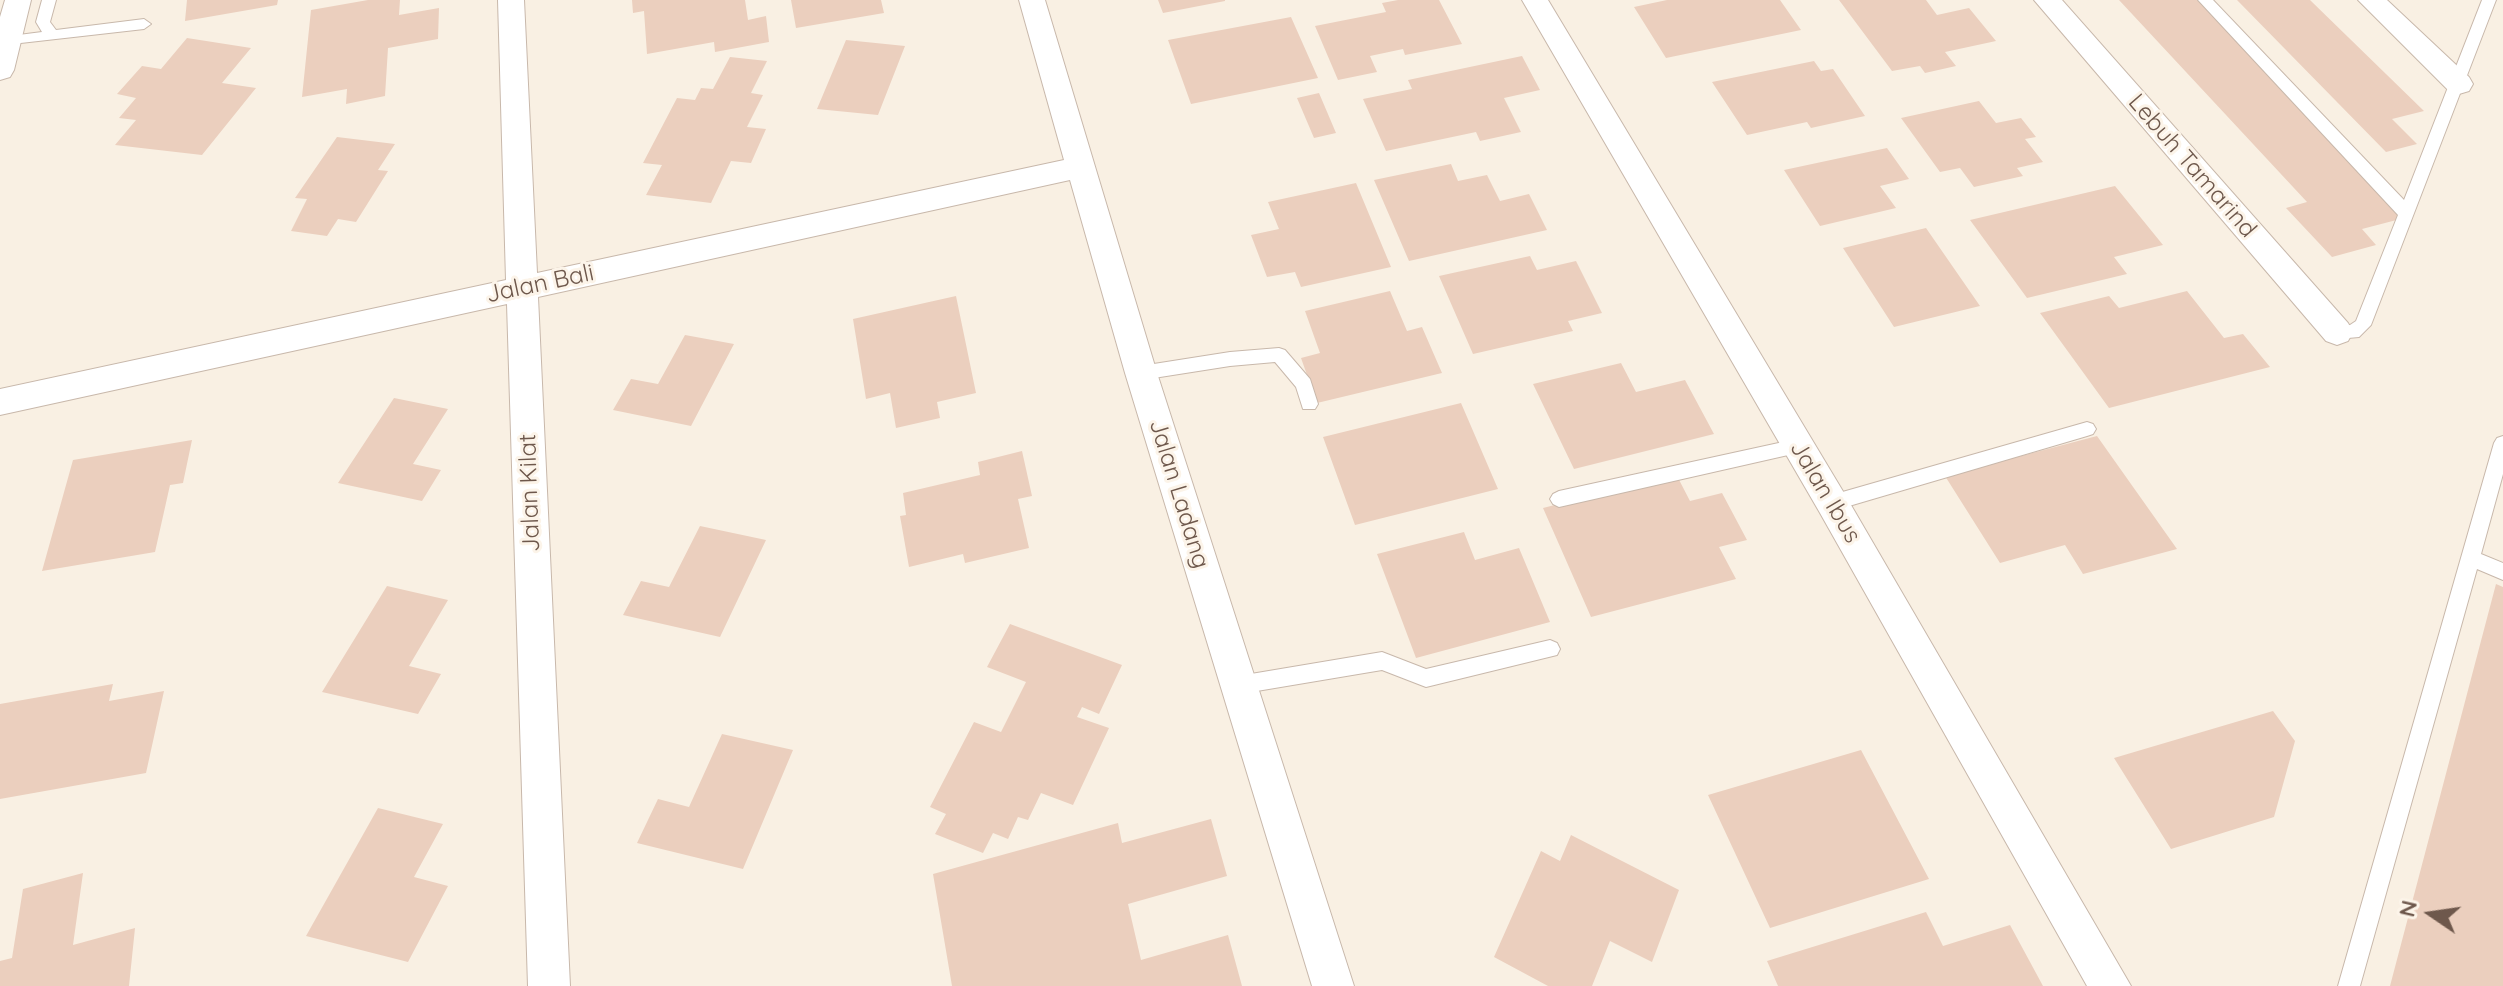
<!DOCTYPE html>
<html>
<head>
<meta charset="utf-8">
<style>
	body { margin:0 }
	#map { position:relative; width:2503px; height:986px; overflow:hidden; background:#f9f0e3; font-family:Quicksand,sans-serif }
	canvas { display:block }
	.north { position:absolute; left:2391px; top:874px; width:80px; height:80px; -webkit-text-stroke:6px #fcf4e9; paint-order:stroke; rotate:283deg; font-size:22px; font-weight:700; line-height:32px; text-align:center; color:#6e584c }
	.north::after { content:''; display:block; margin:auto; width:28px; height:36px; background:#6e584c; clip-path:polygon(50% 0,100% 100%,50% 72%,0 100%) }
</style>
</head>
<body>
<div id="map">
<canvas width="2503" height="986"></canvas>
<div class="north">N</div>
</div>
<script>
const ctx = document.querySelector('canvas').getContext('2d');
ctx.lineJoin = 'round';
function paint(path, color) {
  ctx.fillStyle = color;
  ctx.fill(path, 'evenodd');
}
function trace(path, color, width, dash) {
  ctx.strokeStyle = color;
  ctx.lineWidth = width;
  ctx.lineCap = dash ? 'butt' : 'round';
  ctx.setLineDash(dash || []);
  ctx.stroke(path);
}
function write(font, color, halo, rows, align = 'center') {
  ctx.font = font + ' Quicksand,sans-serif';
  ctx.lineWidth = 6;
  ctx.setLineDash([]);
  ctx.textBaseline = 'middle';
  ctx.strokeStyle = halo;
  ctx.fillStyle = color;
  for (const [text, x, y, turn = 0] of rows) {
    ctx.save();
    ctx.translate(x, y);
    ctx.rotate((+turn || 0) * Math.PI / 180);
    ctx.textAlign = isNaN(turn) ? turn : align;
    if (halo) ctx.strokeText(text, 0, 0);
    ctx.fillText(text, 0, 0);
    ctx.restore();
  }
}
paint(new Path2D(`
	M187 0H278L277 5 185 21Z
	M368 0H400L399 15 439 8 438 39 388 48 385 96 346 104 347 89 302 97 311 10Z
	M632 0H745L748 20 766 16 769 42 715 52 714 42 647 54 644 11 633 13Z
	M791 0H881L884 13 796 28Z
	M1158 0H1225V1L1163 13Z
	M1398 0H1439L1462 44 1405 55 1403 49 1370 56 1377 72 1338 80 1315 26 1386 12 1382 3Z
	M1667 0H1780L1801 30 1666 58 1634 7Z
	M1839 0H1926L1937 15 1969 8 1996 41 1945 52 1956 66 1925 73 1920 66 1892 71Z
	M2119 0H2197L2408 217 2362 229 2376 245 2332 257 2286 208 2307 202Z
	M2237 0H2310L2424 111 2392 119 2417 144 2386 152Z
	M1291 17 1318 78 1191 104 1168 40Z
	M187 38 251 48 222 83 256 88 202 155 115 145 136 120 119 118 136 98 117 94 142 66 161 69Z
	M846 40 905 46 878 115 817 109Z
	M1522 56 1540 90 1504 98 1521 132 1480 141 1476 132 1386 151 1363 99 1412 89 1408 80Z
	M730 57 767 61 751 93 763 95 747 127 766 129 751 163 731 161 711 203 646 195 662 165 643 163 677 98 695 100 701 88 713 89Z
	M1814 61 1821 71 1833 69 1865 116 1811 128 1807 122 1747 135 1712 82Z
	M1319 93 1336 133 1314 138 1297 98Z
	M1979 101 1996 123 2021 118 2036 137 2025 139 2043 162 2017 168 2023 176 1974 187 1960 168 1940 172 1901 118Z
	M337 137 395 144 378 170 388 171 356 222 338 219 327 236 291 231 307 199 295 198Z
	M1887 148 1909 179 1880 186 1896 208 1820 226 1784 170Z
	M1451 164 1458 181 1487 175 1500 201 1529 194 1547 230 1409 261 1374 180Z
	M1356 183 1391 267 1301 287 1295 272 1267 277 1251 235 1279 229 1268 202Z
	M2115 186 2163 245 2114 257 2127 274 2027 298 1970 220Z
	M1926 228 1980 306 1894 327 1843 248Z
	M1530 256 1537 270 1576 261 1602 313 1568 321 1573 331 1473 354 1439 276Z
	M1390 291 1407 331 1422 327 1442 373 1317 403 1301 358 1320 353 1305 311Z
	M2187 291 2224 338 2243 334 2270 367 2109 408 2040 313 2109 296 2119 308Z
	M956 296 976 393 937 402 940 418 896 428 890 393 866 399 853 319Z
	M685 335 734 344 691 426 613 410 631 379 658 384Z
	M1621 363 1636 392 1685 380 1714 434 1574 469 1533 384Z
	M394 398 448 409 413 464 441 470 422 501 338 483Z
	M1461 403 1498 489 1355 525 1323 437Z
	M2097 436 2177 549 2083 574 2065 545 2000 563 1945 476Z
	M192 440 183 483 170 485 155 552 42 571 73 460Z
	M1022 451 1032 496 1018 499 1029 548 965 563 963 554 909 567 900 516 906 515 903 493 980 475 978 462Z
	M1676 474 1690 501 1722 493 1747 540 1719 547 1736 579 1591 617 1543 508Z
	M700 526 766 540 720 637 623 615 641 581 669 587Z
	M1464 532 1475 560 1519 548 1550 622 1416 658 1377 554Z
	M2496 584 2503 587V986H2390Z
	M387 586 448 600 409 666 441 674 418 714 322 692Z
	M1010 624 1122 665 1099 714 1082 707 1077 717 1109 728 1073 805 1041 793 1028 820 1018 817 1008 839 993 833 983 853 935 834 946 814 930 807 974 722 1001 732 1026 682 987 667Z
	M113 684 109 701 164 691 146 773 0 799V704Z
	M2273 711 2295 741 2274 817 2171 849 2114 758Z
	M722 734 793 750 743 869 637 843 658 799 689 807Z
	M1861 750 1929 879 1770 928 1708 795Z
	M378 808 443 824 414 877 448 886 408 962 306 936Z
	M1211 819 1227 876 1128 904 1141 960 1228 935 1242 986H952L933 874 1118 823 1122 843Z
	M1571 835 1679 890 1652 962 1610 941 1592 986H1548L1494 957 1541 851 1560 861Z
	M83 873 73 945 135 928 129 986H0V961L12 958 23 889Z
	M1926 912 1943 946 2010 925 2043 986H1778L1767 961Z`), '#ebcfbe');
const lane = new Path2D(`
	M42 0H56L50 22 56 30 144 19 151 24 144 29 3 45V37L42 32 36 22Z
	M2198 0H2213L2404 200 2482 0H2496L2371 325 2359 337 2337 339 2329 332 2331 327 2350 325 2356 321 2398 215Z
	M1279 348 1285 350 1310 379 1318 404 1315 409H1303L1296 387 1275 362 1230 366 1141 380 1132 373 1141 366 1230 352Z
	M2087 422 2093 424 2096 429 2093 434 2087 436 1832 511 1826 509 1823 503 1826 497 1832 495Z
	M2503 436V474L2481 554 2503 563V580L2477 569 2360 986H2338L2494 443 2497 438Z
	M1797 439 1803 441 1806 446 1803 451 1797 453 1559 507 1553 504 1550 499 1553 494 1559 491Z
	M1550 640 1557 643 1560 649 1557 655 1426 687 1382 670 1239 694 1232 691 1229 685 1232 679 1239 676 1382 652 1426 669Z`);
const street = new Path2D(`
	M5 0H31L14 70 10 77 0 80V17Z
	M498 0H524L537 273 1064 160 1019 0H1045L1157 373 1354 986H1312L1125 373 1070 180 538 297 570 986H528L507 304 0 415V389L506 280Z
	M1522 0H1548L1844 493 2131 986H2087L1820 513Z
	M2034 0H2062L2348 323 2353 332 2348 341 2337 345 2326 341Z
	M2358 0H2387L2469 77 2473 84 2469 91 2459 94 2449 91Z`);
trace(lane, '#c8b8ab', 2);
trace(street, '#c8b8ab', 2);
paint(lane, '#fff');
paint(street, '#fff');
write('24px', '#6e584c', '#fcf4e9', [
	["Lebuh Tamarind",2192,166,49],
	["Jalan Bali",540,284,-12],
	["Jalan Ibus",1825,492,59],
	["Jalan Kilat",530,493,-92],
	["Jalan Ladang",1179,494,73]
]);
</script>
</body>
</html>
